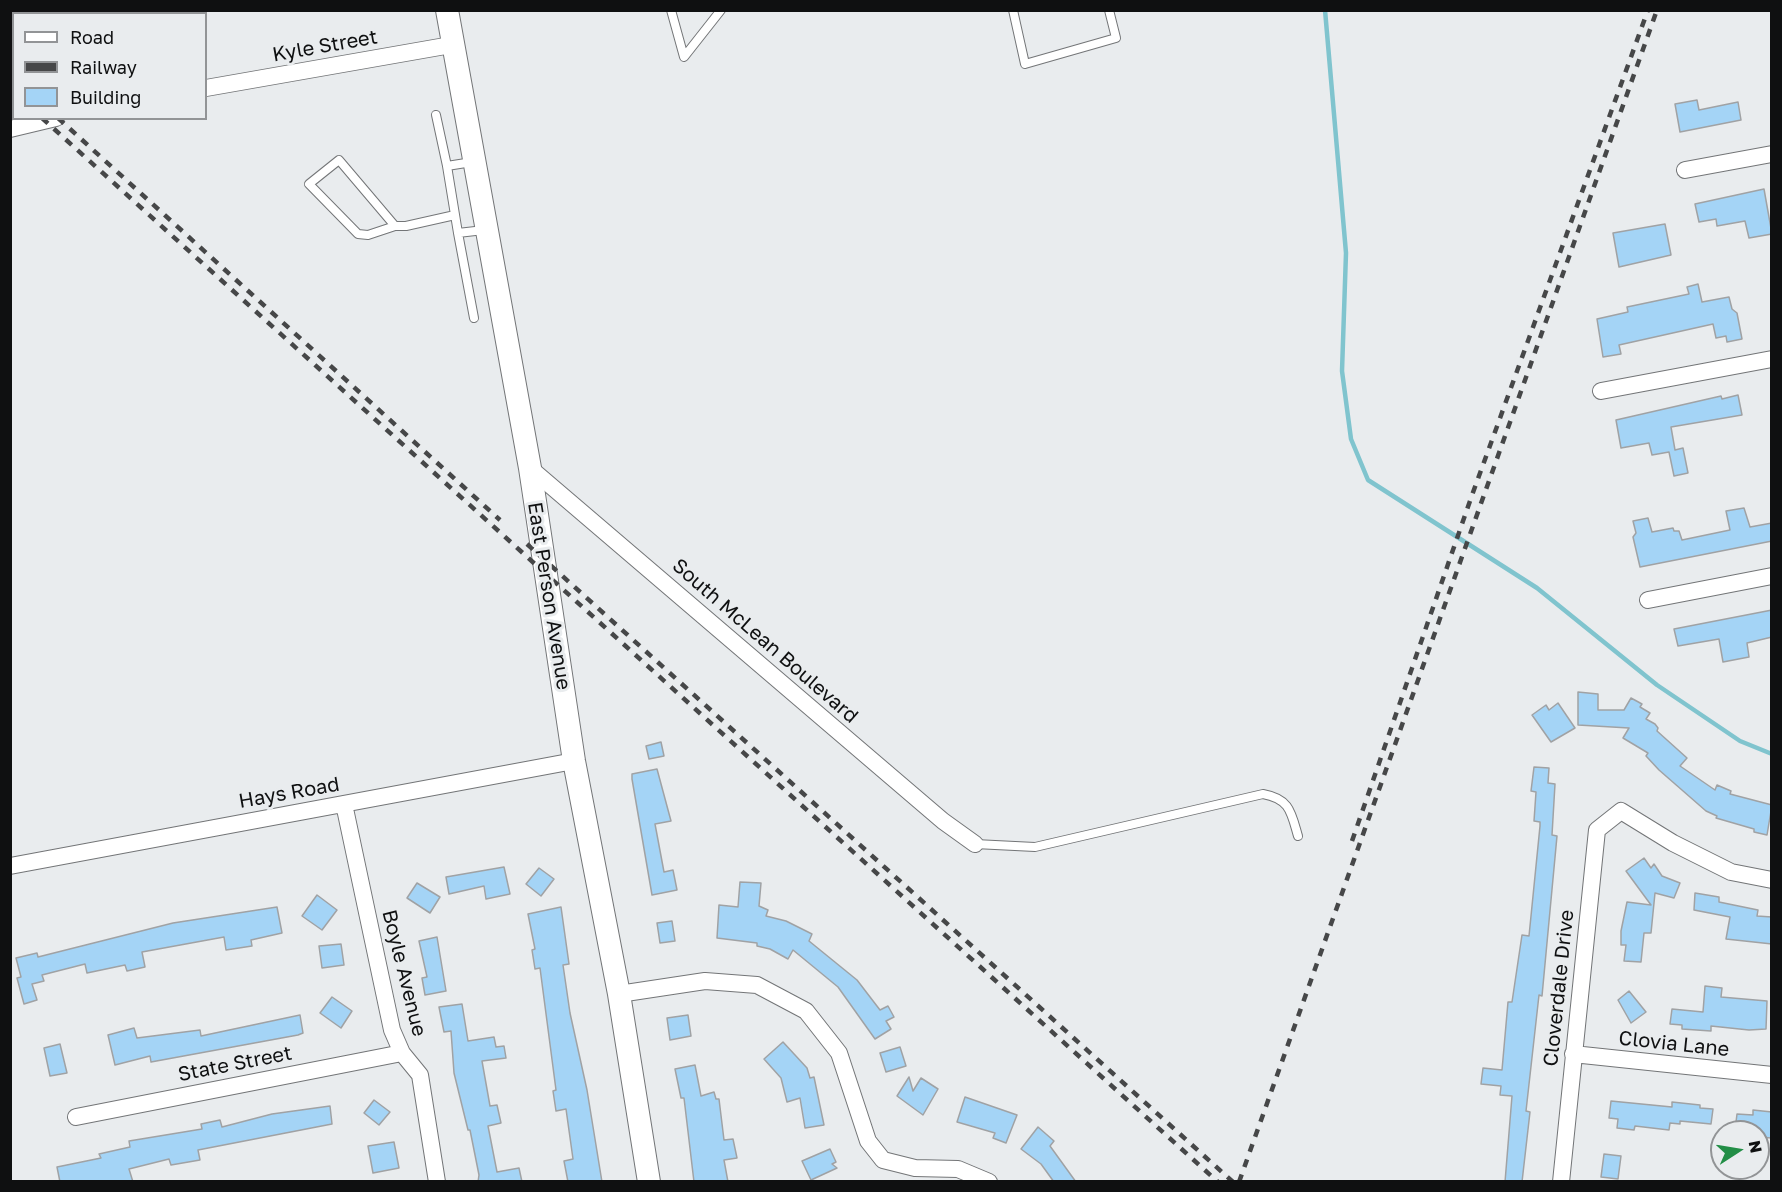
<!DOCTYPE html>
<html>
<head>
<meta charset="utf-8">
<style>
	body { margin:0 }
	#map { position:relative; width:1782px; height:1192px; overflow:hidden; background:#e9ecee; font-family:"Golos Text",sans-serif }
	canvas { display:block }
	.frame { position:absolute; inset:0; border:12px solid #0f1011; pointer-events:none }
	.legend { position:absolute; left:12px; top:12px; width:195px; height:108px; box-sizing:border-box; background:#e9ecee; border:2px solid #929496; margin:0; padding:8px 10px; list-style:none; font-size:18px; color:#0f1011 }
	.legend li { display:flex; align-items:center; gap:12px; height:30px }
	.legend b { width:30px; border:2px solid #929496 }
	.north { position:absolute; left:1710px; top:1120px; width:60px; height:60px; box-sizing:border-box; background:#e9ecee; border:2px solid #929496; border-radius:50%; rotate:78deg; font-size:16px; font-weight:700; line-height:24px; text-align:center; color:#0f1011 }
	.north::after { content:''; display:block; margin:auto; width:21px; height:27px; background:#228e46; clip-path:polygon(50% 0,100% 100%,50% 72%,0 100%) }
</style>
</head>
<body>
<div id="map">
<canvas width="1782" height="1192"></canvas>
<div class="frame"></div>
<ul class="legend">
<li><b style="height:8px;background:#fff"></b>Road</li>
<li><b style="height:8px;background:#464748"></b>Railway</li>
<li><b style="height:16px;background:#a4d4f6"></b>Building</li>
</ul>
<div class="north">N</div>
</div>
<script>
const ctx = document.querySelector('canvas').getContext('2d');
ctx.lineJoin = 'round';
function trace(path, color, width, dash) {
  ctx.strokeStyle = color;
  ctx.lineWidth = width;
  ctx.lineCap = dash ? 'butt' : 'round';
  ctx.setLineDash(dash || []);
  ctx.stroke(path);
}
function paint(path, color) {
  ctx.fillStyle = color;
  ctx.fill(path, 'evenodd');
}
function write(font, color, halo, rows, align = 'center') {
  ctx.font = font + ' "Golos Text",sans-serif';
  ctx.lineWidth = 6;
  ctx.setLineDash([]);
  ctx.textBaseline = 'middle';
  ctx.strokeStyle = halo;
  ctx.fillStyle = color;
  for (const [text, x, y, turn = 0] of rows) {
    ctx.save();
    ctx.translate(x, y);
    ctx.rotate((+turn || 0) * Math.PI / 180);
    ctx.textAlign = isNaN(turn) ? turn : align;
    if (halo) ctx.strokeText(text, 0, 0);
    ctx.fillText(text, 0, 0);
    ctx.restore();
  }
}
trace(new Path2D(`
	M1325 10 1346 253 1342 371 1351 439 1368 480 1537 588 1657 685 1740 741 1772 754`), '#80c4ce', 4.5);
const building = new Path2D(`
	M1697 100 1699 110 1738 102 1741 120 1680 132 1675 104Z
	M1764 189 1772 234 1749 238 1745 221 1717 226 1716 219 1699 222 1695 204Z
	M1665 224 1671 255 1619 267 1613 233Z
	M1698 284 1702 302 1729 297 1732 309 1737 313 1742 339 1727 342 1726 336 1716 338 1713 324 1619 345 1621 354 1603 357 1597 319 1628 312 1627 307 1689 294 1687 287Z
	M1738 395 1742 415 1671 427 1675 450 1683 448 1688 473 1674 476 1669 452 1652 455 1649 443 1621 448 1616 420 1721 396 1722 399Z
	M1744 508 1750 527 1772 523V541L1640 567 1633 537 1636 533 1633 521 1648 518 1652 532 1673 528 1674 531H1679L1682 540 1730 530 1726 511Z
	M1772 610V637L1747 643 1749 657 1723 662 1719 639 1678 646 1674 629Z
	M1578 692 1598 694V710H1624L1631 698 1642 704 1640 707 1650 713 1646 719 1655 724 1658 728 1657 731 1687 758 1680 766 1715 790 1717 785 1731 791 1730 794 1772 805 1767 835 1754 832V829L1716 818 1717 816 1706 811 1659 770 1646 756 1648 753 1623 738 1629 728 1578 725Z
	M1558 703 1575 728 1551 742 1532 715 1546 705 1549 710Z
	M661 742 664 756 649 759 646 746Z
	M1534 767 1549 768 1548 783 1555 784 1552 835 1557 836 1542 996 1539 995 1526 1111 1530 1112 1522 1182H1505L1512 1096 1500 1095 1501 1086 1481 1084 1483 1068 1502 1070 1508 1002H1512L1522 935 1529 936 1540 826V822L1534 821 1536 792 1531 791Z
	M657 769 671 821 655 824 664 872 673 870 677 890 652 895 632 779V774Z
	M1644 858 1651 868 1654 864 1662 876 1680 883 1674 898 1655 893 1651 933H1644L1641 962 1624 961 1626 945H1621V931L1627 902 1651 905 1626 871Z
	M504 867 510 894 486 899 484 886 449 894 446 877Z
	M539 868 554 879 541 896 526 884Z
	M740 882 761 883 759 906 768 910 766 916 786 921 812 934 809 941 857 980 880 1010 888 1006 894 1017 886 1021 891 1029 875 1039 838 987 793 950 788 959 770 949 757 946V943L717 938 719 905 738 907Z
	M417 883 440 897 430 913 407 898Z
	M1695 893 1719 897V902L1758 910 1757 916 1772 917V944L1726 939 1730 917 1694 910Z
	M317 895 337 910 322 930 302 916Z
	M277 907 282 933 251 940 252 946 226 950 224 937 142 952 145 967 127 971 125 965 87 973 85 964 42 975 44 981 32 984 37 1000 24 1004 17 978 21 977 16 958 37 953 38 957 173 923Z
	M561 907 569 964 563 965 570 1013 587 1090 602 1182H568L564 1161 573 1159 566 1109 556 1111 553 1091 556 1090 540 968 535 969 532 950 535 949 528 914Z
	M672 921 675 941 660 943 657 923Z
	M437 937 446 991 425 995 422 978 427 977 419 941Z
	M341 944 344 965 322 968 319 946Z
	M1705 986 1722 988 1721 997 1767 1001 1766 1029 1749 1030 1711 1026V1031L1682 1029V1025L1670 1024 1672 1009 1703 1012Z
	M1629 991 1646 1012 1631 1023 1618 1000Z
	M332 997 352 1011 341 1028 320 1013Z
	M462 1004 468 1041 494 1037 496 1047 504 1046 506 1058 482 1061 490 1106 497 1105 501 1123 488 1126 497 1172 519 1168 522 1182H478L479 1175 470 1130H468L454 1073 451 1031 444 1032 439 1007Z
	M300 1015 303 1033 298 1035 151 1062 150 1056 115 1065 108 1035 134 1028 137 1038 200 1030 201 1036Z
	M688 1015 691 1036 670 1040 667 1018Z
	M783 1042 807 1068 810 1078 814 1077 824 1125 805 1128 800 1098 787 1102 781 1078 764 1059Z
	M60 1044 67 1073 50 1076 44 1048Z
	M900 1047 906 1066 886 1072 880 1053Z
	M695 1065 701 1096 714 1092 716 1099H719L724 1140 733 1139 737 1158 724 1160 728 1182H694L684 1098H681L675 1069Z
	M909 1077 913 1091 921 1078 938 1089 923 1115 897 1096Z
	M965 1097 1017 1115 1006 1143 993 1138 995 1133 957 1122Z
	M374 1100 390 1112 379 1125 364 1113Z
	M1611 1101 1672 1107V1102L1700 1105V1108L1713 1109 1711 1124 1680 1121V1124L1670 1123 1669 1130 1635 1126 1634 1130 1617 1128 1618 1119 1609 1118Z
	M330 1106 332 1124 198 1150 200 1160 171 1165 169 1159 129 1169 133 1182H60L57 1167 101 1158 99 1154 130 1147 129 1141 202 1129 201 1124 220 1120 222 1127 272 1114Z
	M1753 1110 1772 1112V1138L1758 1137V1132L1735 1130 1737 1114 1753 1115Z
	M1038 1127 1054 1141 1050 1146 1076 1182H1054L1041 1164 1021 1149Z
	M394 1142 399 1168 373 1173 368 1146Z
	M830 1149 836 1162 832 1164 837 1168 811 1180 802 1161Z
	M1604 1154 1621 1156 1618 1179 1601 1177Z`);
paint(building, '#a4d4f6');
trace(building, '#a0a2a4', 1.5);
const lane = new Path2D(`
	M671 10 684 57 721 10
	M1013 10 1025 64 1116 38 1109 10
	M436 115 447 166
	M472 162 447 166 458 233 484 230
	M395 226 368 235 358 234 309 184 339 160 395 226H406L455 215
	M458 233 474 318
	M975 844 1035 847 1263 794C1290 799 1291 812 1298 836`);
const street = new Path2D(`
	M206 88 451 45
	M10 129 56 118
	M1685 170 1772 154
	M1601 391 1772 359
	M530 468 943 821 975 844
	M1648 600 1772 576
	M344 804 392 1030 402 1053 420 1075 437 1182
	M10 866 574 761
	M619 994 705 981 757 985 806 1011 839 1053 868 1141 883 1160 915 1168 958 1169 989 1182
	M1573 1054 1772 1075
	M76 1117 402 1053
	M1561 1182 1597 830 1621 811 1673 843 1731 872 1772 880`);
const secondary = new Path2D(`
	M447 10 530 468 574 761 619 994 649 1182`);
trace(lane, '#737577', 10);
trace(street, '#737577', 18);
trace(secondary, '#737577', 24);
trace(lane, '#fff', 8);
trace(street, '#fff', 16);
trace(secondary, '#fff', 22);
trace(new Path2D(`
	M10 75 14 78
	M10 90 14 93
	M42 118 1218 1182
	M58 118 500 520
	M527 544 1233 1182
	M1352 841 1471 498 1648 10
	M1239 1182 1657 10`), '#464748', 4.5, [8, 8]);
write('20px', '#0f1011', '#e9ecee', [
	["Kyle Street",325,46,-10],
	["East Person Avenue",549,596,81],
	["South McLean Boulevard",765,641,41],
	["Hays Road",289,793,-10],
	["Boyle Avenue",404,973,76],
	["Cloverdale Drive",1559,988,-84],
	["Clovia Lane",1674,1044,6],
	["State Street",235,1064,-11]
]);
</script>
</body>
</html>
